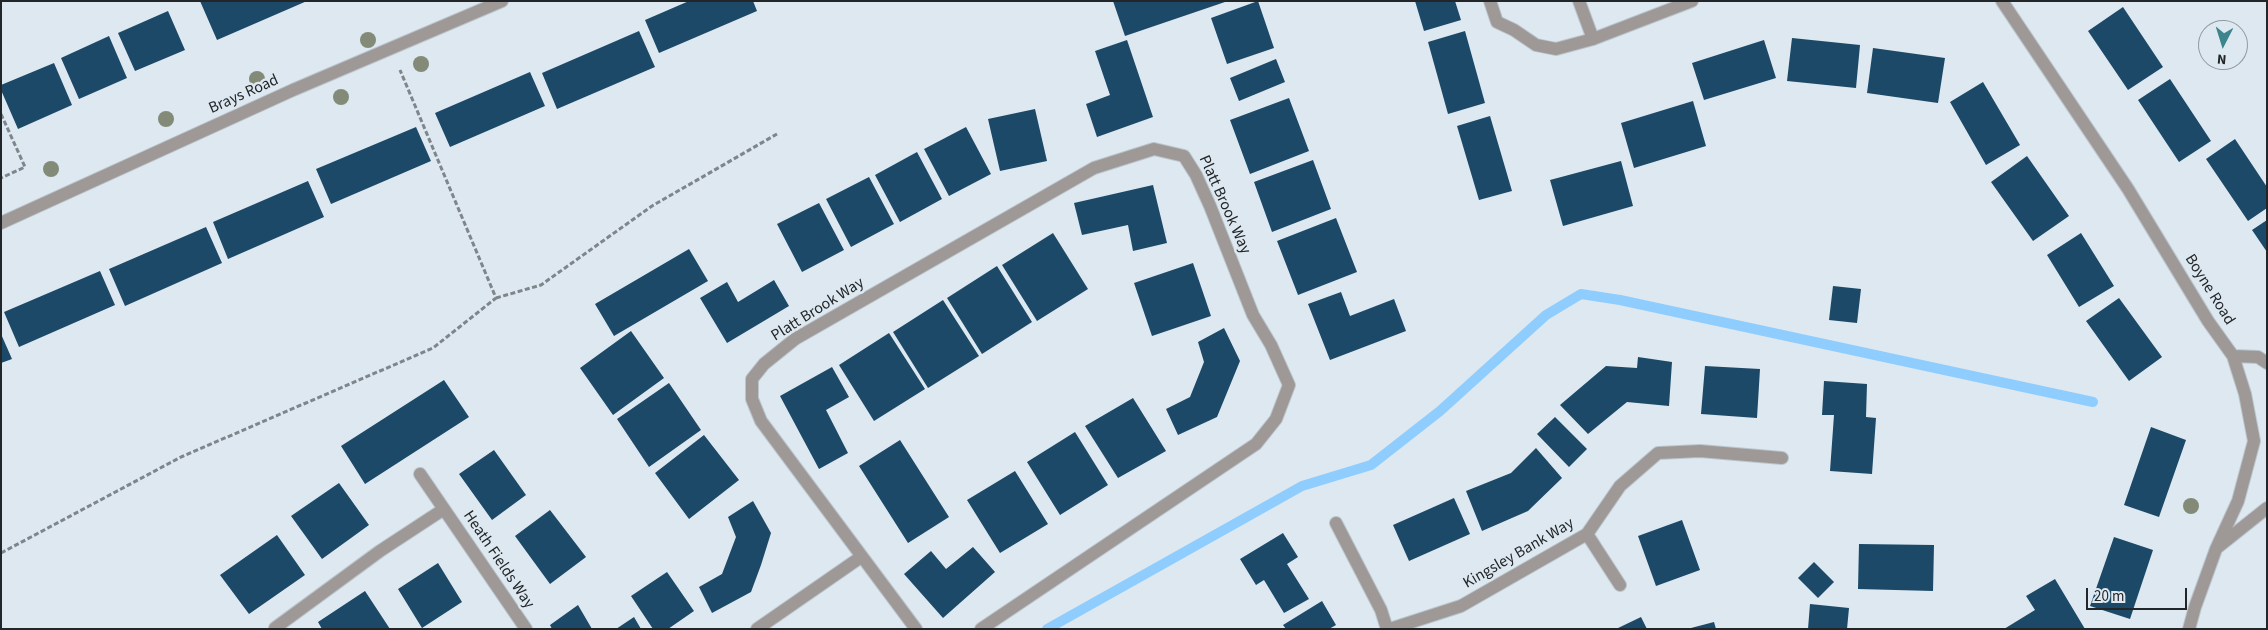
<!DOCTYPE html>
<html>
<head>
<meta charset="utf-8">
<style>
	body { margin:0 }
	#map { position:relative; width:2268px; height:630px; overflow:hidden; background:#dde8f0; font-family:"Source Sans 3",sans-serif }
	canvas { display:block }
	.frame { position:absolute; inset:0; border:2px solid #222629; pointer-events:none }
	.north { position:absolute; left:2198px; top:20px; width:50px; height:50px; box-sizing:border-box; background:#dde8f0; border:1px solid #929aa0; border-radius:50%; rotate:185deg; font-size:14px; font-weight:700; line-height:20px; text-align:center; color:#222629 }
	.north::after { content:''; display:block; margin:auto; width:18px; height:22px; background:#3d848c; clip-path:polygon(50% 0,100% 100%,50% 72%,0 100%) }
	.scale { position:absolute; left:2086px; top:588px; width:101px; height:22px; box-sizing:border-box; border:2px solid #222629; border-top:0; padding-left:6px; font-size:15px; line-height:18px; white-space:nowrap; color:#222629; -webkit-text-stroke:4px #dde8f0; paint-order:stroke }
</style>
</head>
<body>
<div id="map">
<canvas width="2268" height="630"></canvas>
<div class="frame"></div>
<div class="north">N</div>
<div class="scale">20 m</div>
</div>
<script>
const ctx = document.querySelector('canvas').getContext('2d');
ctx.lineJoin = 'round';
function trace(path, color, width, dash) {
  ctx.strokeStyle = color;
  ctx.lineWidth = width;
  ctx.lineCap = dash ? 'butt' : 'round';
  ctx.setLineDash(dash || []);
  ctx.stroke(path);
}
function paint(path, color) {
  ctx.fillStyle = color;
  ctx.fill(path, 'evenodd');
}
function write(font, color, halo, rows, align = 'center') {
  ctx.font = font + ' "Source Sans 3",sans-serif';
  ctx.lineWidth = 5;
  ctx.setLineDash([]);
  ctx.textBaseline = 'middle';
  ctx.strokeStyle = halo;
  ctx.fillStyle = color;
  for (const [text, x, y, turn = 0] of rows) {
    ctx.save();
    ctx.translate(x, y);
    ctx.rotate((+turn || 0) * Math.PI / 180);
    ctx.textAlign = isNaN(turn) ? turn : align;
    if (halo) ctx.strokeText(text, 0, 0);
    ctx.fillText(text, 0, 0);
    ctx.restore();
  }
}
trace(new Path2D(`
	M1047 629 1302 486 1371 465 1440 411 1546 315 1581 294 1620 300 2093 402`), '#8fcdfe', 10);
paint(new Path2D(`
	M200 1H307L217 40Z
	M689 1H753L757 11 659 53 645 20Z
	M1113 1H1225V2L1125 36Z
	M1258 1 1274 48 1227 64 1211 18Z
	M1415 1H1455L1461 20 1424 31Z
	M2123 7 2163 67 2128 90 2088 31Z
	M168 11 185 50 135 71 118 33Z
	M639 31 655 67 557 109 542 73Z
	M1465 31 1485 103 1448 114 1428 42Z
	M109 36 127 78 79 99 61 58Z
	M1792 38 1860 45 1856 88 1787 81Z
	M1127 40 1153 117 1097 137 1086 104 1110 95 1095 51Z
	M1764 40 1776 78 1704 100 1692 63Z
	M1873 48 1945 58 1938 103 1867 93Z
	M1276 59 1285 82 1239 101 1230 78Z
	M54 63 72 105 18 129 1 90V85Z
	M530 72 545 106 450 147 435 113Z
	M2170 79 2211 141 2179 162 2138 100Z
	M1983 82 2020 145 1986 165 1950 102Z
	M1289 98 1309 151 1250 174 1230 120Z
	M1693 101 1706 146 1634 168 1621 123Z
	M1035 109 1047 161 1000 171 988 119Z
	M1490 116 1512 191 1479 200 1457 126Z
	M416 127 431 161 331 204 316 169Z
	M966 127 991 174 949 196 924 149Z
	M2235 139 2267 187V208L2248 221 2206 159Z
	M917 152 942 199 900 222 875 175Z
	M2027 156 2069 216 2033 241 1991 182Z
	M1313 160 1331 209 1272 232 1254 182Z
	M1621 161 1633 206 1563 226 1550 180Z
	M869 177 894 224 851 247 826 199Z
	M308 181 324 217 228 259 213 222Z
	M1153 185 1167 243 1133 251 1128 225 1082 235 1074 203Z
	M819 203 844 250 802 272 777 224Z
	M1336 218 1357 272 1298 295 1277 241Z
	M2267 220V252L2252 230Z
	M206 227 222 263 125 306 109 269Z
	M1053 233 1088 289 1037 321 1002 265Z
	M2081 233 2114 286 2079 307 2047 255Z
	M689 249 708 281 614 336 595 304Z
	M1193 263 1211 316 1152 336 1134 283Z
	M997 266 1032 322 982 354 947 298Z
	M100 271 115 305 19 347 4 312Z
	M774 280 789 306 727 343 700 298 727 282 738 302Z
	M1833 286 1861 289 1857 323 1829 320Z
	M1341 292 1350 316 1394 299 1406 331 1330 360 1308 304Z
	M2119 298 2162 357 2129 381 2086 321Z
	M943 300 979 356 928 388 893 332Z
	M1224 328 1240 361 1217 417 1178 435 1166 409 1190 397 1204 362 1198 342Z
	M631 331 664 378 613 415 580 368Z
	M889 333 925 389 874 421 839 365Z
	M1 334 12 359 1 363Z
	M1638 357 1672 362 1669 406 1627 402 1588 434 1560 405 1606 366 1637 368Z
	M1705 366 1760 369 1757 418 1701 414Z
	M832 367 849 397 826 410 848 453 819 469 780 396Z
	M444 380 469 417 365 484 341 446Z
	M1824 381 1867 384 1866 417 1876 418 1872 474 1830 471 1834 415H1822Z
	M669 383 701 430 649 467 617 419Z
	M1133 398 1166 451 1118 478 1085 426Z
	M1555 417 1587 449 1569 467 1537 434Z
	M2151 427 2186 440 2159 517 2124 505Z
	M1075 432 1108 485 1060 515 1027 462Z
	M704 435 739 480 689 519 655 473Z
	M900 440 949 517 908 543 859 466Z
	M1536 448 1562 478 1528 511 1482 531 1466 491 1511 473Z
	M494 450 526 495 492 520 459 474Z
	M1015 471 1048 524 1000 553 967 500Z
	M339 483 369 525 322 559 291 516Z
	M1454 498 1470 534 1409 561 1393 525Z
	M753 501 771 533 761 565 751 592 712 613 699 587 722 574 736 537 728 517Z
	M550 510 586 557 550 584 515 536Z
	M1682 520 1700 570 1656 586 1638 536Z
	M1283 533 1298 557 1287 564 1309 599 1284 613 1264 580 1256 585 1240 559Z
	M277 535 305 575 249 614 220 575Z
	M2114 537 2153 550 2130 619 2090 606Z
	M1859 544 1934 545 1933 591 1858 589Z
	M973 547 995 572 943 618 904 574 931 551 946 569Z
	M1814 562 1834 582 1818 598 1798 578Z
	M438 563 462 602 422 628 398 589Z
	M667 572 694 611 668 629H653L631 596Z
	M2055 579 2085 629H2004L2035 610 2026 596Z
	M365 591 390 629H322L318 622Z
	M1322 601 1336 625 1329 629H1286L1283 625Z
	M1810 604 1849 608 1847 629H1808Z
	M578 605 592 629H552L550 625Z
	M634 617 641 629H616Z
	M1641 617 1647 629H1616Z
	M1714 622 1716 629H1691V628Z`), '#1c4967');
const minor = new Path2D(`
	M1490 1 1497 22 1514 30 1536 45 1556 49 1593 39 1692 1
	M1579 1 1593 39
	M2002 1 2128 189 2208 321 2233 356 2245 394 2254 441 2238 501 2216 549 2195 607 2189 629
	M1 223 293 90 502 1
	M2233 356 2258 357 2267 363
	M420 474 526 629
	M1336 523 1381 610 1387 629
	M1587 534 1620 585
	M2218 547 2267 508
	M275 628 380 551 444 509
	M757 629 861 557
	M916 629 761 421 752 399V379L764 364 795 339 1094 168 1154 149 1184 156 1196 175 1210 206 1253 315 1271 345 1289 385 1276 419 1256 444 981 629
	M1390 629 1461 606 1587 534 1620 486 1658 453 1700 451 1782 458`);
trace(minor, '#bbc5cc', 14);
trace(new Path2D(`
	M1 114 25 167 1 178
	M496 298 541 285 652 206 777 134
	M1 553 181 457 433 348 496 298 400 70`), '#7e858b', 3, [5, 2.5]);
trace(minor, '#9e9996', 12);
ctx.fillStyle = '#838a78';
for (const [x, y] of [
	[368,40],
	[421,64],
	[257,79],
	[341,97],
	[166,119],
	[51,169],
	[2191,506]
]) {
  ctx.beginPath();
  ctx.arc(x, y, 8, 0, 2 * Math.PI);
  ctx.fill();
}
write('16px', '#222629', '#dde8f0', [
	["Brays Road",244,95,-24],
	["Platt Brook Way",1224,205,66],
	["Boyne Road",2209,290,58],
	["Platt Brook Way",818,310,-32],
	["Kingsley Bank Way",1519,554,-30],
	["Heath Fields Way",498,560,56]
]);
</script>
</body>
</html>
